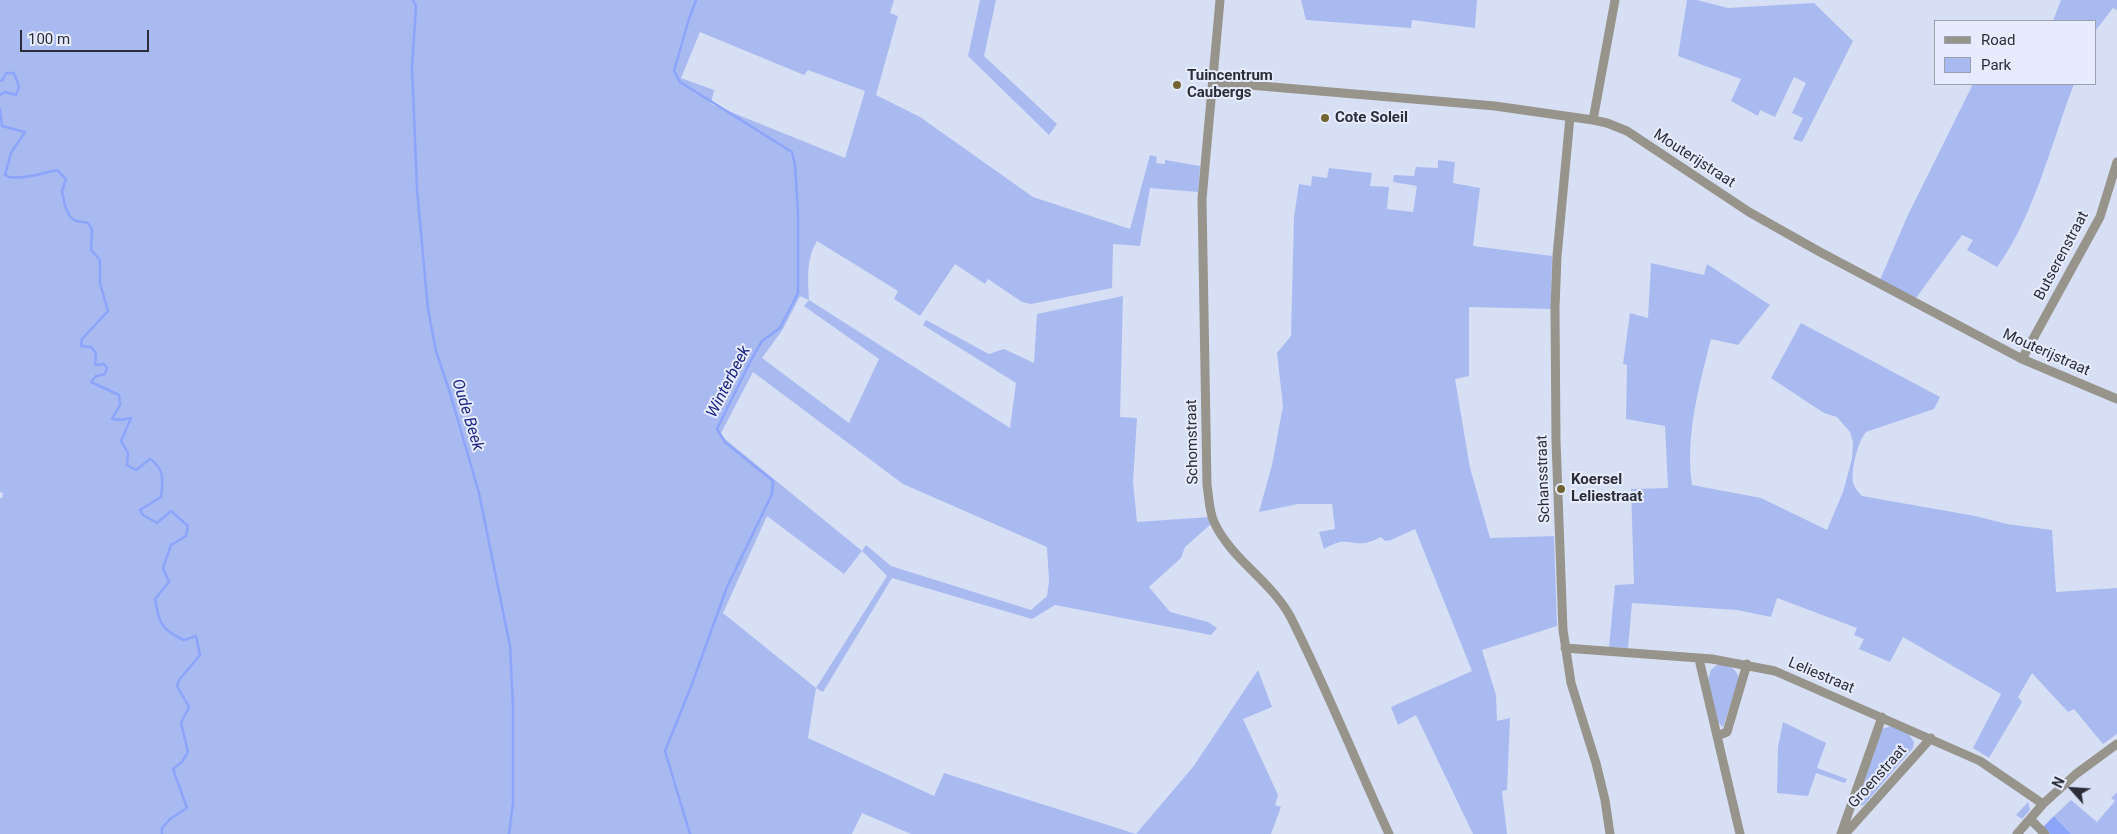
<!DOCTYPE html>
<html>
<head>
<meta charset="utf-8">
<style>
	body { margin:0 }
	#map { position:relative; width:2117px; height:834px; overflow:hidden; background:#d7dff4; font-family:Roboto,sans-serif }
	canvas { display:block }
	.legend { position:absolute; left:1934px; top:20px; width:162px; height:65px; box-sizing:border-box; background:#e6ecfe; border:1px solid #9ba0ae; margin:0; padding:6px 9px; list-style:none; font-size:15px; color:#2b2e37 }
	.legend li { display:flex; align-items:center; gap:10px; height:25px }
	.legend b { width:25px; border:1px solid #9ba0ae }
	.north { position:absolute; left:2047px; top:764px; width:50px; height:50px; -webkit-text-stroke:4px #e6ecfe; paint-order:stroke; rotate:296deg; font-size:14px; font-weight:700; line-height:20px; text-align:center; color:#2b2e37 }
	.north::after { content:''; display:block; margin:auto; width:18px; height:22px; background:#2b2e37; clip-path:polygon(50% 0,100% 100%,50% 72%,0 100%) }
	.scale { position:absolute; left:20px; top:30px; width:129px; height:22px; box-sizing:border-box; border:2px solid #2b2e37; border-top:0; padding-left:6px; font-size:15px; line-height:18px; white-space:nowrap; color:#2b2e37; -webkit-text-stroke:4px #e6ecfe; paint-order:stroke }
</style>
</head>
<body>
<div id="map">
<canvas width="2117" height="834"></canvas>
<ul class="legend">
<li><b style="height:6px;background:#97948b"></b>Road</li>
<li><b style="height:14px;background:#a9baf1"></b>Park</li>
</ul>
<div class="north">N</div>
<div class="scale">100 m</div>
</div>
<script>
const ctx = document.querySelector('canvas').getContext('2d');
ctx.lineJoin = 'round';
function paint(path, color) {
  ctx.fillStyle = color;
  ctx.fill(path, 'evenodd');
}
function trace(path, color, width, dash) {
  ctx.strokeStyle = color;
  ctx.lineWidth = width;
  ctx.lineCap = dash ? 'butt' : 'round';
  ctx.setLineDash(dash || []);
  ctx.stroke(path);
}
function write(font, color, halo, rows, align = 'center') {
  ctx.font = font + ' Roboto,sans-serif';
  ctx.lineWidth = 4;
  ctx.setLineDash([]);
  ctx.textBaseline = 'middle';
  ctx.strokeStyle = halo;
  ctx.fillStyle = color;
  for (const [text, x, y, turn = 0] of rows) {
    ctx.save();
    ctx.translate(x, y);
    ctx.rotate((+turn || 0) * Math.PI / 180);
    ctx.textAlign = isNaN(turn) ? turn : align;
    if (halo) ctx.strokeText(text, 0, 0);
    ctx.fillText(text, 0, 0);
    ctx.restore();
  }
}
paint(new Path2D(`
	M0 0H894L890 13 898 16 876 95 920 117 1033 197 1130 229 1150 155 1157 157 1156 163 1165 164V160L1200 166 1198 192 1150 188 1140 246 1113 244 1112 288 1031 304 1022 302 988 279 985 284 955 264 920 316 894 299 898 291 817 241C806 259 808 279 809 300L1010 428 1016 383 923 325 926 320 989 354 1004 349 1034 363 1037 314 1123 296 1120 417 1137 418 1133 482 1137 522 1209 517 1211 524 1185 547 1181 558 1149 587 1170 612 1208 622 1217 628 1211 635 1055 605 1032 619 892 578 823 692 816 688 808 738 934 796 944 773 1136 834 1193 767 1258 670 1272 707 1243 719 1278 795 1275 805 1281 807 1271 834H911L862 813 852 834H0V498H2L3 493 0 492ZM700 32 804 75 808 70 865 91 845 158 711 104 714 90 681 78ZM800 296 809 300 804 306 879 359 849 423 762 358 783 329ZM753 372 903 484 1047 547 1049 581 1047 596 1031 610 891 566 866 545 862 551 720 435ZM767 516 844 574 862 551 887 576 816 688 723 613Z
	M980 0H996L984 56 1057 124 1049 135 968 56Z
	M1301 0H1477L1475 28 1412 20 1411 28 1306 20Z
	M1687 0H1697L1728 8 1814 3 1853 41 1802 142 1793 139 1803 118 1792 113 1806 83 1794 77 1775 117 1760 110 1758 116 1731 101 1741 79 1678 56Z
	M2061 0H2117V10L2113 8 2096 30V21H2053Z
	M1973 84H2074C2052 141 2033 219 1997 267L1967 250 1973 240 1962 235 1916 298 1880 280 1907 217Z
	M1438 160 1455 162 1453 183 1480 188 1473 246 1552 256 1551 309 1469 307V376L1455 379 1470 468 1490 538 1554 536 1557 626 1482 650 1496 695 1497 721 1510 718 1507 790 1502 791 1507 834H1473L1416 715 1398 725 1391 707 1472 671 1415 529 1391 540 1385 541 1381 537C1376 539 1370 542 1365 543 1346 545 1346 536 1324 549L1319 532 1335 529 1332 504H1298L1259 512 1272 465 1283 406 1277 353 1291 336 1294 217 1299 184 1311 186 1312 176 1327 178 1329 168 1372 173 1370 186 1389 187 1387 209 1413 212 1417 186 1393 182 1394 175 1414 176 1416 167 1438 168Z
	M1651 263 1704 275 1707 264 1770 305 1738 345 1711 339C1699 386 1685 436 1692 485L1761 498 1827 530 1843 492 1852 459 1853 442 1850 432 1837 417 1824 413 1771 378 1801 323 1940 397 1934 409 1866 432C1858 441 1851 469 1853 482 1854 487 1858 492 1862 496L1975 516 2007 524 2052 530 2056 592 2117 588V734L2103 744 2074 709 2068 712 2032 673 2018 697 2022 702 1989 758 1973 748 2001 694 1903 637 1890 662 1859 649 1864 639 1854 635 1857 628 1777 598 1771 617 1737 610 1632 603 1628 648 1609 647 1615 585 1634 584 1631 489 1668 488 1665 426 1626 419 1627 365 1623 364 1630 313 1648 318Z
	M1717 665C1727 664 1737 668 1739 679L1723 727 1718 722 1708 679 1711 670Z
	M1783 722 1826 743 1817 768 1847 779 1845 783 1816 773 1808 796 1777 793 1778 747Z
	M1892 726 1908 733 1914 742 1913 748 1864 805 1858 806 1856 803 1880 731 1884 728Z
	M2117 792V834H2071L2054 816 2071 800 2097 822 2115 801 2111 798Z
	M2028 802 2030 810 2022 819 2016 815Z`), '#a9baf1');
paint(new Path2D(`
	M2054 816 2071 834H2050L2042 828Z`), '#8ca5fa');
trace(new Path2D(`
	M413 0 416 6 412 67 417 189 428 309 436 351 450 393 479 493 510 646 513 706V803L509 834
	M0 80 2 81 6 73H14L19 87 16 95 5 92 0 95
	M0 109 2 126 25 132 11 153 5 175C14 182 45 173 57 170L66 179 62 191 65 206 70 217 76 221 88 223 92 229 91 250 100 260V283L108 311 82 339 81 346 91 347 96 353 95 365 104 364 107 368 105 374 96 376 91 382 119 395 120 405 112 419 121 420 131 418 121 441 128 453 127 465 136 470 150 459C165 469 163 481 161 497L140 510 143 515 157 523 171 511 188 526 186 536 171 545 163 568 169 582 155 599C159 623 161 630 184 640L196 636 200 655 179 680 177 686 189 707 181 723 188 752 182 762 173 769 187 808 170 819 162 828V834
	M690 834 665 751 692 684 727 587 772 494 773 481 725 442 717 429 751 360 762 341 780 328 798 293V213L795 165 792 152 680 82 674 71 689 19 696 0`), '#8ca5fa', 2.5);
trace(new Path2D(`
	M1220 0 1202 199 1207 485C1209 497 1209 511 1214 522 1231 559 1270 580 1290 616 1326 687 1356 762 1389 834
	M1214 82 1495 106 1593 120 1607 123 1627 131 1749 212 1820 252 2022 359 2117 399
	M1570 117 1557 256 1555 308 1556 441 1563 630 1571 683 1596 763 1605 800 1610 834
	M1593 120 1615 0
	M2022 359 2100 217 2117 162
	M1565 648 1712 659 1775 671 1980 761 2043 804
	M1699 659 1740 834
	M1717 736 1727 732 1747 664
	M2031 820 2045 834
	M1841 834 1882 717
	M1845 834 1931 738
	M2017 834 2043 804 2076 774 2117 744`), '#97948b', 9);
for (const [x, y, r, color] of [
	[1177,85,5,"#726431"],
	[1325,118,5,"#726431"],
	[1561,489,5,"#726431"]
]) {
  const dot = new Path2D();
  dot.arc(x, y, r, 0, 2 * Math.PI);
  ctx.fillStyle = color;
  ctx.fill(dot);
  trace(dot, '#e6ecfe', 2);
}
write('bold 15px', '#2b2e37', '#e6ecfe', [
	["Tuincentrum",1187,76],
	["Caubergs",1187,93],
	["Cote Soleil",1335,118],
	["Koersel",1571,480],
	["Leliestraat",1571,497]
], 'left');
write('15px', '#2b2e37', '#e6ecfe', [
	["Mouterijstraat",1694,159,33],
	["Butserenstraat",2062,256,-62],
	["Mouterijstraat",2046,353,24],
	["Schomstraat",1193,442,-91],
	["Schansstraat",1544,479,-92],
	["Leliestraat",1821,676,23],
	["Groenstraat",1878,777,-48]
]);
write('italic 16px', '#1c2483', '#e6ecfe', [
	["Winterbeek",729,382,-63],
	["Oude Beek",467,415,73]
]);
</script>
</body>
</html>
